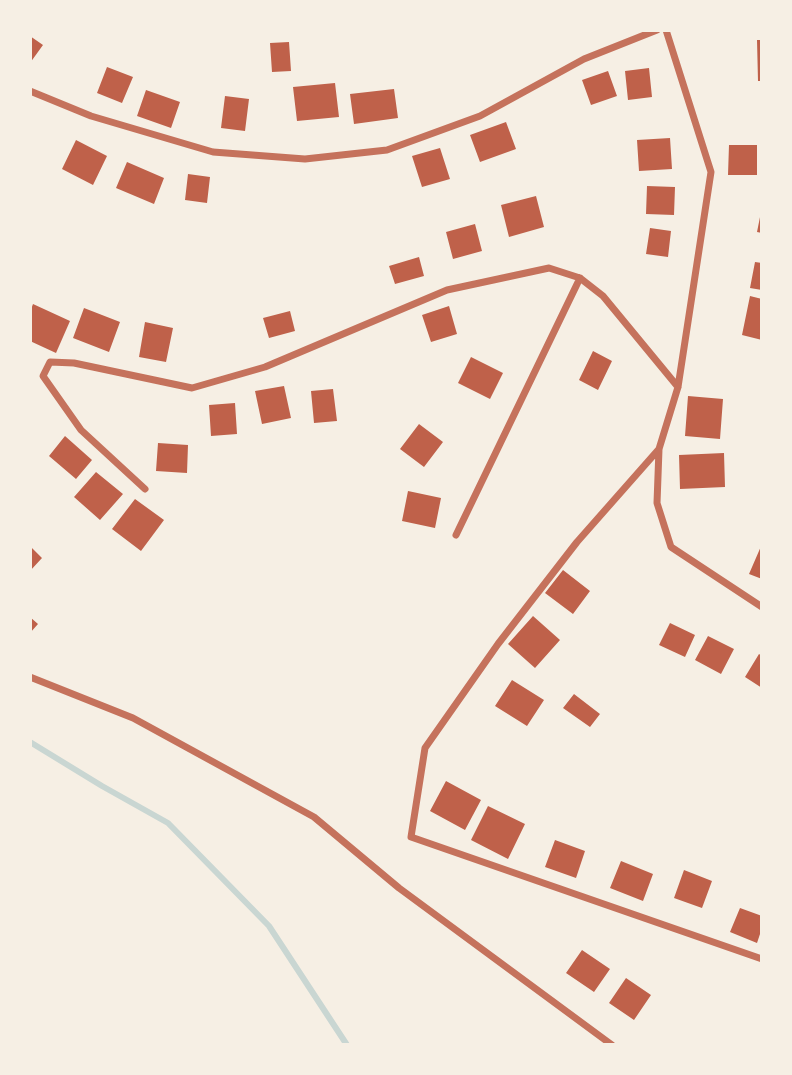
<!DOCTYPE html>
<html>
<head>
<meta charset="utf-8">
<style>
	body { margin:0 }
	#map { position:relative; width:792px; height:1075px; overflow:hidden; background:#f6efe4; font-family:Georgia,serif }
	canvas { display:block }
	.frame { position:absolute; inset:0; border:32px solid #f6efe4; pointer-events:none }
</style>
</head>
<body>
<div id="map">
<canvas width="792" height="1075"></canvas>
<div class="frame"></div>
</div>
<script>
const ctx = document.querySelector('canvas').getContext('2d');
ctx.lineJoin = 'round';
function trace(path, color, width, dash) {
  ctx.strokeStyle = color;
  ctx.lineWidth = width;
  ctx.lineCap = dash ? 'butt' : 'round';
  ctx.setLineDash(dash || []);
  ctx.stroke(path);
}
function paint(path, color) {
  ctx.fillStyle = color;
  ctx.fill(path, 'evenodd');
}
trace(new Path2D(`
	M30 742 102 786 168 823 269 926 347 1045`), '#c9d6d2', 6);
paint(new Path2D(`
	M30 36 43 45 30 63Z
	M757 40H762V81H758Z
	M289 42 291 71 272 72 270 43Z
	M107 67 133 77 122 103 97 93Z
	M649 68 652 97 628 100 625 71Z
	M608 71 617 96 591 105 582 80Z
	M335 83 339 117 297 121 293 87Z
	M394 89 398 118 354 124 350 94Z
	M146 90 180 102 171 128 137 116Z
	M225 96 249 99 245 131 221 128Z
	M506 122 516 149 480 162 470 135Z
	M670 138 672 169 639 171 637 140Z
	M76 140 107 156 93 185 62 169Z
	M729 145H757V175H728Z
	M440 148 450 179 422 187 412 156Z
	M127 162 164 178 154 204 116 188Z
	M188 174 210 177 207 203 185 200Z
	M647 186 675 187 674 215 646 214Z
	M536 196 544 227 509 237 501 205Z
	M761 212H762V233L757 232Z
	M475 224 482 251 453 259 446 232Z
	M650 228 671 231 668 257 646 254Z
	M419 257 424 276 395 284 389 266Z
	M755 262 762 263V290L750 288Z
	M750 296 762 299V340L742 335Z
	M33 304 70 321 56 353 30 341V312Z
	M449 306 457 334 431 342 422 315Z
	M84 308 120 322 109 352 73 338Z
	M290 311 295 331 269 338 263 318Z
	M145 322 173 328 166 362 139 357Z
	M593 351 612 361 598 390 579 380Z
	M471 357 503 373 490 399 458 383Z
	M284 386 291 418 262 424 255 391Z
	M333 389 337 421 314 423 311 391Z
	M688 396 723 399 720 439 685 436Z
	M235 403 237 434 211 436 209 405Z
	M419 424 443 442 424 467 400 449Z
	M65 436 92 460 76 479 49 456Z
	M158 443 188 445 187 473 156 471Z
	M724 453 725 487 680 489 679 455Z
	M96 472 123 494 100 520 74 497Z
	M408 491 441 498 435 528 402 521Z
	M135 499 164 520 141 551 112 529Z
	M762 544V579L749 574Z
	M30 546 42 558 30 571Z
	M563 570 590 591 573 614 545 593Z
	M533 616 560 640 535 668 508 644Z
	M30 617 38 624 30 633Z
	M670 623 695 635 685 657 659 645Z
	M708 636 734 649 721 674 695 660Z
	M759 654 762 656V688L745 677Z
	M512 680 544 700 527 726 495 706Z
	M574 694 600 714 590 727 563 708Z
	M446 781 481 800 465 830 430 811Z
	M488 806 525 824 508 859 471 840Z
	M555 840 585 851 576 878 545 867Z
	M621 861 653 874 643 901 610 888Z
	M684 870 712 881 702 908 674 898Z
	M740 908 762 916V928L757 943 730 932Z
	M582 950 610 969 594 992 566 973Z
	M626 978 651 995 634 1020 609 1003Z`), '#bf614a');
trace(new Path2D(`
	M666 30 711 172 678 387 659 449 657 503 671 547 762 607
	M30 91 91 116 213 152 305 159 387 150 480 116 584 59 657 30
	M659 449 577 542 498 644 425 748 411 837 762 959
	M145 489 81 430 43 376 50 362 74 363 192 388 265 367 447 290 549 268 580 278 603 296 678 387
	M456 535 580 278
	M30 677 133 718 314 817 399 888 612 1045`), '#c5725c', 7);
</script>
</body>
</html>
